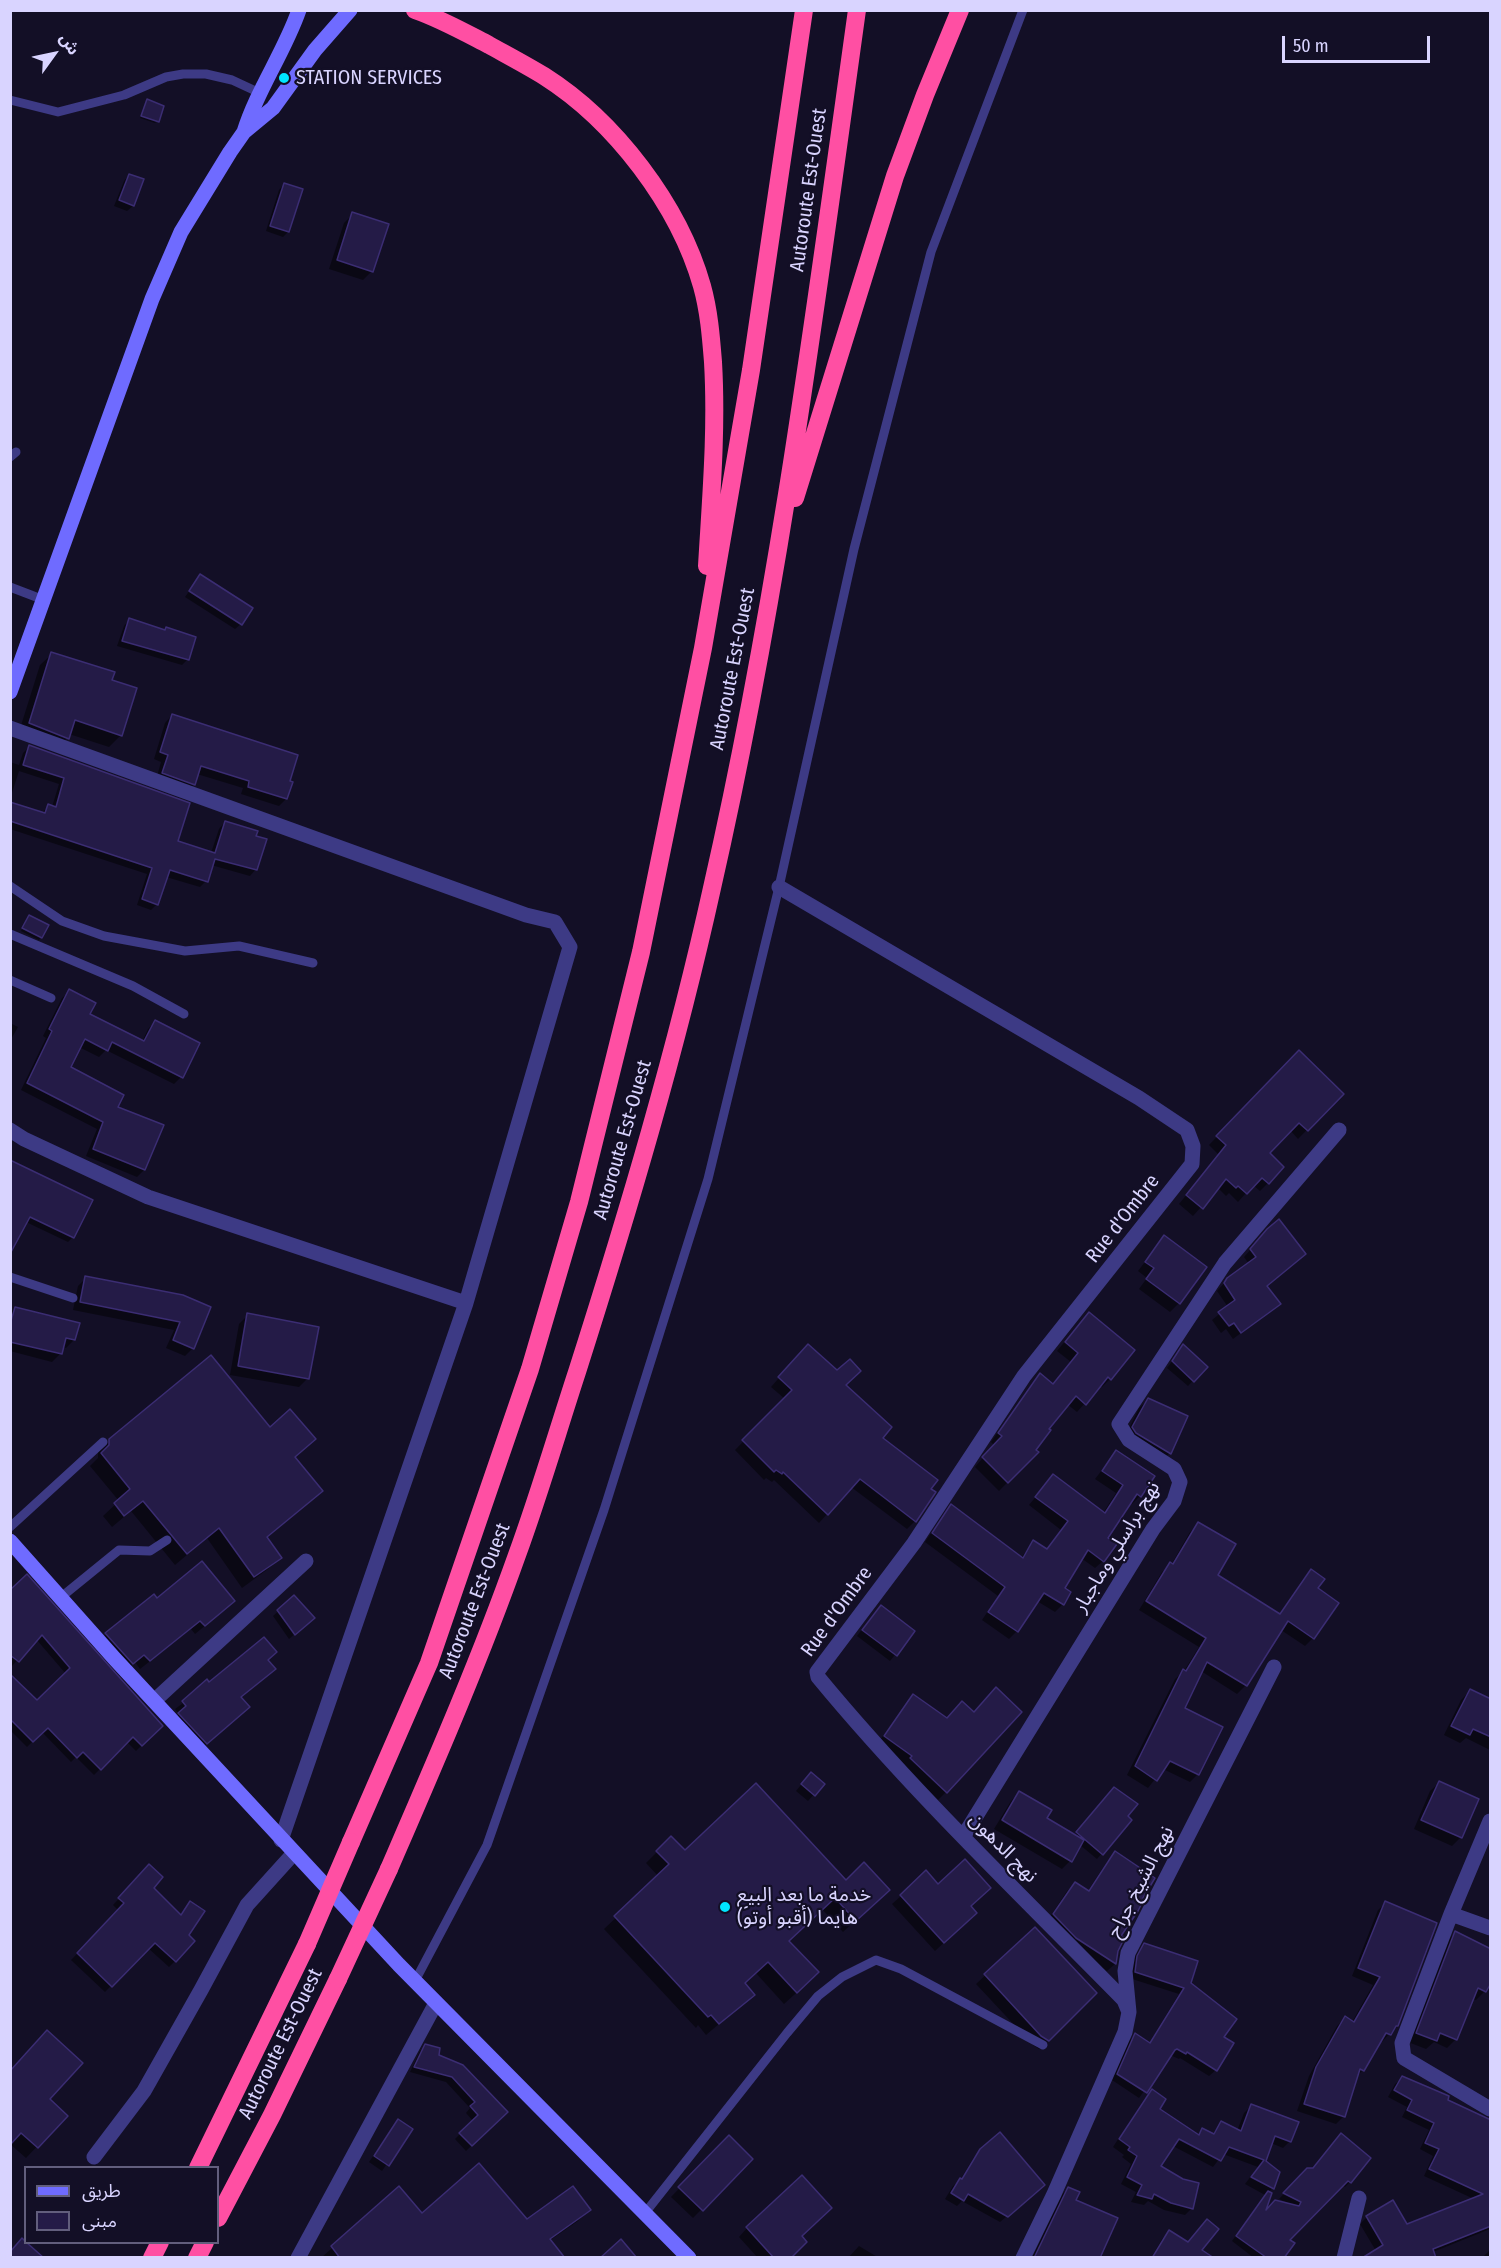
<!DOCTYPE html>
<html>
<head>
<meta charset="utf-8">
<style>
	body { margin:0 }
	#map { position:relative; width:1501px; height:2268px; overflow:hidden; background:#130f26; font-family:"Fira Sans Condensed","Noto Sans Arabic",sans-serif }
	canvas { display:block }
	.frame { position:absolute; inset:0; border:12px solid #d9d4ff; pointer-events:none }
	.legend { position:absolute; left:24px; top:2166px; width:195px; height:78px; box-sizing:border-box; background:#130f26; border:2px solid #625e7d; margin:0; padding:8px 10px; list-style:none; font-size:18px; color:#d9d4ff }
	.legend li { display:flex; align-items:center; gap:12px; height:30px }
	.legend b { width:30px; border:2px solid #625e7d }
	.north { position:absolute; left:24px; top:24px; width:60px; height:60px; -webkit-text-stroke:4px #130f26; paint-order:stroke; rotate:57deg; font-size:16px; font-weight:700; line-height:24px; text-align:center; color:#d9d4ff }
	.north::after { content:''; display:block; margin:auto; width:21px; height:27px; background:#d9d4ff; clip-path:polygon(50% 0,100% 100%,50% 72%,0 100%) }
	.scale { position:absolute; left:1282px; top:36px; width:148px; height:27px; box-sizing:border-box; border:3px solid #d9d4ff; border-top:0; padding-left:8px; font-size:18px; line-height:21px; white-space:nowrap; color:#d9d4ff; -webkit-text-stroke:4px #130f26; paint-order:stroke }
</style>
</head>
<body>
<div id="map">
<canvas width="1501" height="2268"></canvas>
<div class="frame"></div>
<ul class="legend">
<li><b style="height:8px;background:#6f6bff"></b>طريق</li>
<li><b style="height:16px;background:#241b47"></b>مبنى</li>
</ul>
<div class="north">ش</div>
<div class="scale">50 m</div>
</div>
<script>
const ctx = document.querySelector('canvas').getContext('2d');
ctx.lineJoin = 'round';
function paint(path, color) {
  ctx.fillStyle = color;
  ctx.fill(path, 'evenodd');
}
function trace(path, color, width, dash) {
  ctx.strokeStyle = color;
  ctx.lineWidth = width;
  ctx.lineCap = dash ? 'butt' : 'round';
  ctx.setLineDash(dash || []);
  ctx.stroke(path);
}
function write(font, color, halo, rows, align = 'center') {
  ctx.font = font + ' "Fira Sans Condensed","Noto Sans Arabic",sans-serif';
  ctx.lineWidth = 4.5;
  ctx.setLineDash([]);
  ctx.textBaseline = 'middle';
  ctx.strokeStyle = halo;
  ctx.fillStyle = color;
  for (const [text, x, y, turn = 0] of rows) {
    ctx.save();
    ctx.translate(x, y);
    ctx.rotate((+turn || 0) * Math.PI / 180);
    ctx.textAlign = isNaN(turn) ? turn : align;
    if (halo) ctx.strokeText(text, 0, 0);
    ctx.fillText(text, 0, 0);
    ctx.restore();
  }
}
paint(new Path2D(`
	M147 101 158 121 155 123 140 118Z
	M129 175 142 180 133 206 127 211 114 206 124 181Z
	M284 184 288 232 283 237 266 231 279 190Z
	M353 214 372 271 363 280 329 269 344 223Z
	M200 576 241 624 235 629 185 597Z
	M129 620 187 660 182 665 117 646 124 626Z
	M52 654 110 680 121 735 109 747 69 734 67 738 56 750 18 735 40 665Z
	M172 715 288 782 286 799 279 806 241 794 243 788 197 774 194 784 187 791 156 780 161 762 154 759 165 723Z
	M29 747 176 842 211 853 219 829 225 822 256 869 250 876 211 865 206 881 200 887 166 877 157 904 151 910 137 905 147 874 10 829V803L42 813 48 806 52 807 59 784 19 771 10 799V762L19 765 23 753Z
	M27 919 41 937 39 940 21 931Z
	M70 991 88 1015 142 1042 148 1029 155 1022 181 1077 174 1084 106 1050 99 1057 79 1047 69 1068 116 1107 144 1170 137 1177 86 1156 97 1129 21 1090 46 1038 43 1036 62 998Z
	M10 1023 18 1027 10 1041Z
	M1299 1052 1342 1094 1298 1139 1290 1130 1267 1153 1268 1183 1260 1191 1253 1185 1238 1202 1229 1193 1226 1196 1218 1188 1193 1216 1179 1204 1219 1155 1209 1145Z
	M10 1167 73 1237 68 1242 26 1222Z
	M1164 1237 1179 1303 1170 1312 1139 1289 1147 1278 1138 1271Z
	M1260 1239 1266 1286 1279 1304 1233 1339 1226 1329 1221 1333 1212 1320 1228 1307 1217 1291 1228 1279 1249 1264 1244 1257Z
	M86 1278 209 1308 193 1348 185 1356 166 1348 174 1330 73 1310 78 1286Z
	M15 1308 74 1340 66 1348 62 1347 60 1354 52 1362 10 1351V1313Z
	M248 1315 308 1378 299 1387 230 1375 239 1324Z
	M1081 1322 1110 1379 1102 1387 1100 1386 1077 1412 1067 1404 1034 1450 1037 1452 999 1491 975 1467 994 1445 991 1442 1032 1383 1040 1375 1053 1385 1071 1362 1057 1351Z
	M1184 1346 1206 1367 1188 1386 1167 1368Z
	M799 1355 844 1385 880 1438 929 1489 915 1521 907 1529 851 1487 819 1523 774 1480 772 1482 766 1478 764 1480 735 1450 785 1399 771 1387Z
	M1148 1400 1170 1453 1161 1461 1125 1437 1139 1408Z
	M110 1440 294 1458 309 1502 266 1538 280 1557 268 1569 242 1588 207 1538 175 1565 131 1511 112 1527 103 1516 119 1501 90 1466 98 1458V1452Z
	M1116 1452 1140 1496 1132 1504 1130 1502 1106 1538 1103 1561 1095 1568 1081 1558 1063 1589V1604L1055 1612 1037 1601 1017 1631 1009 1639 982 1620 998 1596 925 1542 944 1514 951 1506 1021 1558 1033 1542 1046 1550 1061 1530 1029 1505 1053 1476 1103 1513 1116 1493 1095 1479Z
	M1199 1524 1216 1575 1279 1615 1303 1579 1311 1571 1316 1589 1313 1638 1305 1646 1281 1630 1246 1685 1237 1694 1201 1671 1183 1708 1198 1774 1190 1782 1163 1769 1148 1788 1127 1775 1175 1679 1184 1671 1199 1647 1139 1610 1162 1572 1171 1565 1190 1532Z
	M10 1592 161 1726 136 1751 127 1742 94 1775 76 1757 71 1762 42 1732 27 1747 10 1730V1678L37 1702 66 1674 36 1639 12 1666 10 1665Z
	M153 1596 157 1600 224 1610 195 1634 191 1629 140 1669 135 1662 123 1671 97 1642Z
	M294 1597 313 1618 289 1639 273 1616Z
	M875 1612 913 1632 890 1661 857 1636Z
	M267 1660 266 1676 240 1698V1715L199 1751 172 1721 179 1714 175 1709 209 1684Z
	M1470 1691 1490 1701V1750L1466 1738 1460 1743 1444 1735 1461 1700Z
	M913 1696 946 1792 938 1800 903 1767 905 1765 877 1744Z
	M805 1780 823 1784 808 1801 796 1791Z
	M1439 1783 1461 1837 1452 1846 1414 1829 1430 1791Z
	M1019 1792 1045 1818 1074 1836 1110 1794 1130 1820 1097 1859 1080 1845 1070 1861 1062 1869 994 1829 1011 1801Z
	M671 1838 685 1852 846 1882 876 1901 843 1932 822 1909 788 1941 806 1984 784 2004 755 1972 743 1983 753 1995 706 2035 698 2025 696 2028 604 1929 659 1877 646 1863Z
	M1116 1853 1119 1937 1115 1964 1107 1971 1069 1946 1046 1923 1067 1891 1075 1884 1087 1892 1108 1860Z
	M143 1873 152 1888 179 1916 190 1903 187 1935 175 1961 169 1967 148 1948 105 1992 71 1960 119 1911 113 1905Z
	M938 1886 967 1921 935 1951 892 1904 901 1896Z
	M1386 1903 1397 2025 1382 2042 1380 2041 1363 2070 1356 2077 1344 2116 1336 2124 1297 2111 1309 2076 1337 2026 1345 2018 1352 2022 1373 1985 1352 1976 1378 1910Z
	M1035 1929 1095 1993 1039 2049 1033 2045 976 1984Z
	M1455 1933 1490 1979 1484 1992 1476 2000 1472 1999 1456 2039 1447 2048 1434 2042 1426 2049 1408 2042 1447 1941Z
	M1144 1945 1189 1984 1222 2037 1216 2070 1209 2076 1180 2058 1179 2059 1170 2055 1139 2098 1112 2080 1129 2041 1135 2035 1149 2043 1179 1994 1129 1978 1131 1964 1138 1952Z
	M426 2045 506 2112 466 2151 455 2139 473 2121 466 2113 470 2108 446 2082 410 2072 420 2051Z
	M10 2066 66 2116 26 2158 10 2144Z
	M1402 2078 1446 2101 1490 2202V2229L1433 2252 1376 2251 1360 2224 1367 2217 1406 2226 1474 2199 1424 2176 1433 2156 1420 2149 1429 2130 1402 2117 1407 2107 1388 2097 1395 2084Z
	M1152 2091 1158 2110 1197 2136 1202 2130 1212 2135 1221 2123 1237 2131 1244 2113 1251 2106 1290 2141 1283 2148 1271 2143 1264 2161 1273 2188 1268 2192 1262 2216 1290 2204 1279 2199 1308 2169 1350 2182 1345 2187 1342 2185 1288 2240 1282 2258H1254L1232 2241 1265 2195 1245 2184 1258 2167 1223 2154 1213 2167 1173 2146 1159 2167 1192 2208 1185 2215 1164 2210 1148 2201 1144 2205 1131 2202 1136 2192 1121 2184 1131 2164 1122 2157 1124 2155 1113 2147 1145 2098Z
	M398 2121 411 2129 382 2171 369 2162Z
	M729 2137 751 2159 693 2218 671 2197Z
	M981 2150 1037 2191 1000 2222 962 2201 957 2206 945 2199 953 2186 960 2180 974 2157Z
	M399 2188 422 2215 527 2221 589 2209 578 2221 549 2241 563 2258H321Z
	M1068 2188 1100 2254 1105 2258H1032L1062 2195Z
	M747 2228 800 2236 789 2258H758L739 2237Z
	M1169 2232 1200 2250 1205 2258H1151L1162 2239Z
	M859 2246 879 2258H848Z
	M1490 2250V2258H1482Z`), '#0007');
const building = new Path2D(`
	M147 99 164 106 159 122 141 116Z
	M129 174 144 179 134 206 119 200Z
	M284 183 303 189 289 232 270 226Z
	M352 212 389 224 373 272 337 260Z
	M200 574 253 608 242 625 189 591Z
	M129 618 165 630 166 627 196 637 189 660 122 641Z
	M51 652 115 672 112 680 137 688 122 736 75 720 69 739 29 723Z
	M172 714 298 755 290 781 293 782 287 799 248 787 249 781 201 766 195 785 162 773 168 755 160 752Z
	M29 745 190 803 178 841 215 853 225 821 258 831 256 836 267 839 257 870 215 859 208 882 170 870 158 905 142 899 152 868 10 821V802L45 813 48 804 56 807 64 778 23 765Z
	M29 915 49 925 42 938 22 928Z
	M69 989 96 1003 90 1014 144 1041 155 1020 200 1043 183 1078 112 1042 108 1051 85 1039 71 1067 124 1095 118 1107 164 1125 145 1170 93 1149 103 1122 27 1083 52 1031 49 1029Z
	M1299 1050 1344 1094 1308 1131 1299 1123 1270 1153 1284 1167 1269 1184 1262 1178 1247 1194 1238 1186 1236 1188 1226 1179 1203 1209 1186 1195 1226 1145 1216 1136Z
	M10 1160 93 1200 74 1238 30 1217 10 1254Z
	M1279 1219 1306 1254 1267 1286 1281 1304 1241 1333 1234 1323 1229 1326 1218 1312 1235 1300 1224 1283 1227 1278 1256 1257 1250 1249 1267 1229Z
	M1164 1235 1207 1267 1180 1304 1146 1279 1154 1268 1145 1262Z
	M85 1276 183 1295 211 1307 194 1349 173 1340 180 1322 80 1302Z
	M15 1307 80 1323 75 1340 66 1338 62 1354 10 1342V1324Z
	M1089 1312 1135 1350 1111 1380 1108 1377 1086 1405 1076 1396 1049 1429 1051 1430 1036 1450 1039 1452 1008 1483 982 1457 1002 1436 998 1433 1040 1373 1053 1384 1078 1353 1065 1342Z
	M247 1313 319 1327 309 1379 238 1366Z
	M808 1344 837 1370 850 1359 861 1371 846 1385 892 1427 883 1438 938 1480 931 1489 936 1492 916 1522 860 1479 828 1515 783 1472 782 1474 776 1470 774 1472 742 1440 792 1390 778 1377Z
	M1183 1344 1208 1367 1194 1382 1172 1361Z
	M211 1355 270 1427 290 1409 316 1439 295 1457 323 1491 267 1537 282 1558 254 1577 219 1528 187 1554 143 1501 124 1516 114 1503 130 1489 101 1453 109 1445V1439Z
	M1148 1398 1188 1416 1171 1454 1136 1433 1132 1427Z
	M1116 1450 1155 1476 1141 1497 1137 1494 1108 1538 1117 1544 1104 1562 1088 1550 1065 1588 1071 1592 1064 1605 1044 1593 1018 1632 988 1612 1005 1587 932 1533 951 1504 1023 1558 1033 1540 1047 1549 1068 1521 1035 1497 1053 1474 1105 1513 1123 1485 1102 1471Z
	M1198 1522 1236 1544 1218 1575 1280 1614 1311 1569 1325 1579 1318 1588 1339 1603 1314 1639 1288 1621 1247 1686 1207 1662 1185 1708 1223 1727 1199 1775 1170 1761 1157 1781 1135 1766 1183 1669 1186 1671 1206 1638 1146 1601 1170 1562 1173 1564Z
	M202 1561 235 1601 205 1626 200 1621 150 1661 144 1655 133 1664 105 1633 154 1594 157 1598Z
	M27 1574 163 1726 142 1746 133 1737 101 1770 83 1752 77 1758 48 1728 33 1742 10 1719V1674L37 1700 70 1668 42 1635 19 1662 10 1655V1590Z
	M294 1595 315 1618 295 1635 277 1610Z
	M881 1605 915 1631 897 1656 862 1630Z
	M264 1637 277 1652 268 1660 276 1669 241 1697 250 1707 207 1744 178 1713 186 1706 182 1701 207 1679 209 1682Z
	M996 1687 1022 1712 947 1793 910 1758 912 1756 884 1736 913 1694 947 1718 962 1701 974 1712Z
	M1470 1689 1491 1699V1737L1473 1729 1470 1735 1451 1726Z
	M811 1772 825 1784 815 1796 801 1784Z
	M1439 1781 1479 1799 1462 1838 1421 1820Z
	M756 1783 846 1880 864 1862 890 1890 856 1921 835 1898 789 1941 819 1972 797 1993 768 1962 745 1983 755 1995 719 2024 711 2015 708 2017 614 1916 669 1864 656 1851 671 1836 685 1850Z
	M1114 1787 1138 1804 1128 1816 1132 1820 1103 1855 1076 1832Z
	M1019 1791 1052 1810 1047 1818 1084 1840 1072 1862 1002 1820Z
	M1115 1851 1155 1878 1143 1898 1144 1899 1138 1911 1121 1936 1125 1937 1118 1951 1116 1964 1076 1938 1053 1914 1075 1882 1089 1891Z
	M965 1859 991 1888 971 1906 977 1913 944 1943 900 1895 926 1870 938 1884Z
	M149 1864 163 1877 154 1888 181 1915 190 1901 205 1911 189 1935 195 1941 176 1962 155 1943 112 1987 77 1953 124 1903 118 1898Z
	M1385 1901 1437 1923 1398 2026H1396L1391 2035 1386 2033 1364 2071 1360 2069 1345 2117 1304 2104 1316 2067 1345 2016 1354 2022 1380 1977 1358 1968Z
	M1035 1927 1097 1993 1049 2041 1041 2036 984 1974Z
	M1455 1931 1491 1949V1983L1486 1992 1478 1988 1457 2040 1440 2033 1437 2041 1416 2033Z
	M1144 1943 1198 1961 1191 1983 1237 2019 1224 2037 1234 2043 1217 2071 1187 2052 1186 2054 1177 2049 1175 2050 1147 2093 1117 2074 1135 2033 1150 2043 1184 1988 1135 1972 1137 1956Z
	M47 2030 83 2063 50 2099 68 2116 38 2148 21 2133 10 2145V2071Z
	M425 2044 440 2048 439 2055 463 2065 508 2112 472 2146 459 2133 478 2115 470 2106 475 2102 452 2077 414 2067Z
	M1402 2076 1449 2096 1448 2100 1491 2120V2226L1433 2249 1436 2258H1362L1383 2245 1366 2216 1393 2200 1407 2224 1483 2194 1429 2169 1439 2149 1425 2143 1434 2123 1407 2110 1412 2100 1394 2090Z
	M1152 2089 1166 2099 1160 2109 1199 2135 1202 2128 1214 2134 1221 2121 1241 2131 1251 2104 1299 2122 1291 2142 1275 2136 1266 2161 1280 2172 1274 2189 1251 2177 1264 2160 1229 2147 1221 2161 1179 2139 1161 2166 1183 2179 1199 2183 1193 2209 1171 2203 1154 2194 1152 2199 1137 2195 1142 2185 1127 2177 1137 2156 1128 2150 1130 2147 1119 2139Z
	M398 2119 413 2129 389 2166 374 2156Z
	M1000 2132 1045 2185 1008 2217 968 2194 964 2201 951 2193 960 2178 962 2179 980 2149Z
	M1341 2133 1371 2158 1351 2183 1348 2181 1290 2240 1295 2243 1284 2258H1267L1236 2236 1268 2191 1272 2193 1266 2210 1275 2200 1299 2206 1301 2202 1283 2193 1307 2168H1313Z
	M729 2135 753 2159 703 2211 678 2187Z
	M479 2163 527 2219 573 2186 591 2210 550 2239 565 2258H340L331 2246 399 2186 422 2213Z
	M802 2175 832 2208 802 2236 807 2242 791 2258H774L746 2227Z
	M1068 2187 1080 2192 1076 2200 1118 2218 1100 2258H1034Z
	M1207 2219 1219 2229 1202 2250 1214 2258H1152L1169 2230 1188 2242Z
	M22 2238 26 2242 44 2258H10V2252Z
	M621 2239 637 2258H600Z`);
paint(building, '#241b47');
trace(building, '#3b2d73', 1.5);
trace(new Path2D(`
	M10 100 58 112 124 95 166 77 183 74H206L232 80 260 93
	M10 457 16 452
	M10 587 44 600
	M10 886 62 921 104 936 185 951 239 946 313 963
	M10 934 133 986 184 1014
	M10 980 51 998
	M10 1277 73 1298
	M10 1527 103 1442
	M60 1598 119 1550 150 1551 167 1540
	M415 1981 487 1845 604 1510 708 1179 779 887 854 549 931 252 1023 10
	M645 2213 787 2033 818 1996 842 1977 876 1960 901 1969 1043 2045`), '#3d3a85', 9);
trace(new Path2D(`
	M10 728 526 915 555 922 570 947 466 1303 281 1840
	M779 887 1139 1098 1187 1130 1193 1146 1192 1164 1024 1376 914 1543 817 1672 818 1677C912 1791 1020 1894 1124 2000L1129 2012
	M10 1130 24 1139 148 1197 466 1303
	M154 1701 306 1561
	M1490 1821 1451 1914 1402 2043 1404 2058 1490 2109
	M963 1837 1153 1529 1174 1501 1180 1482 1174 1469 1129 1440 1119 1424 1225 1263 1339 1130
	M1451 1914 1490 1928
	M94 2157 144 2091 201 1990 247 1905 294 1853
	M298 2258 436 2003
	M1023 2258 1054 2194 1125 2032 1129 2012 1125 1971 1128 1953 1274 1667
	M1344 2258 1359 2198`), '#3d3a85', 15);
trace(new Path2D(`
	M244 132C257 90 284 53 299 10
	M10 692 152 299 181 232 230 152 244 132 273 108 315 50 350 10
	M10 1541 114 1658 399 1965 689 2258`), '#6f6bff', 15);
trace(new Path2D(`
	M415 10C441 19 464 32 489 45 507 55 526 65 544 76 615 121 679 205 702 286 709 311 711 337 713 362 717 430 711 498 707 566
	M795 498 895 176 925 95 960 10
	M351 1842 429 1663 530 1369 579 1202 641 952 703 648 751 370 804 10
	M389 1869C434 1765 479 1662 517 1555 539 1495 557 1433 577 1372 628 1212 676 1051 712 888 778 599 816 304 857 10
	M198 2168 307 1944
	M218 2218 272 2115 338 1979
	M152 2258 160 2242
	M197 2258 205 2242`), '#ff4fa3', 18);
trace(new Path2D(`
	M307 1944 351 1842
	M338 1979 389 1869`), '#ff4fa3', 18);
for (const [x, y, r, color] of [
	[284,78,6,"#00e5ff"],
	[725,1907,6,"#00e5ff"]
]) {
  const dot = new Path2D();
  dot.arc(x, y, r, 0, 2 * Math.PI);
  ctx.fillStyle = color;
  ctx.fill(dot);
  trace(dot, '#130f26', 2);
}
write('20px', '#d9d4ff', '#130f26', [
	["STATION SERVICES",296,78],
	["خدمة ما بعد البيع",737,1895],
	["هايما (أقبو أوتو)",737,1918]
], 'left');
write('20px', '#d9d4ff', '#130f26', [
	["Autoroute Est-Ouest",809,190,-82],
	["Autoroute Est-Ouest",733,669,-79],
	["Autoroute Est-Ouest",623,1140,-74],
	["Rue d'Ombre",1123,1219,-52],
	["نهج براسلي وماجبار",1117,1547,-59],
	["Autoroute Est-Ouest",475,1601,-69],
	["Rue d'Ombre",837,1612,-54],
	["نهج الدهون",1003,1848,46],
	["نهج الشيخ جراح",1141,1882,-63],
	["Autoroute Est-Ouest",281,2044,-64]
]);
</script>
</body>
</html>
